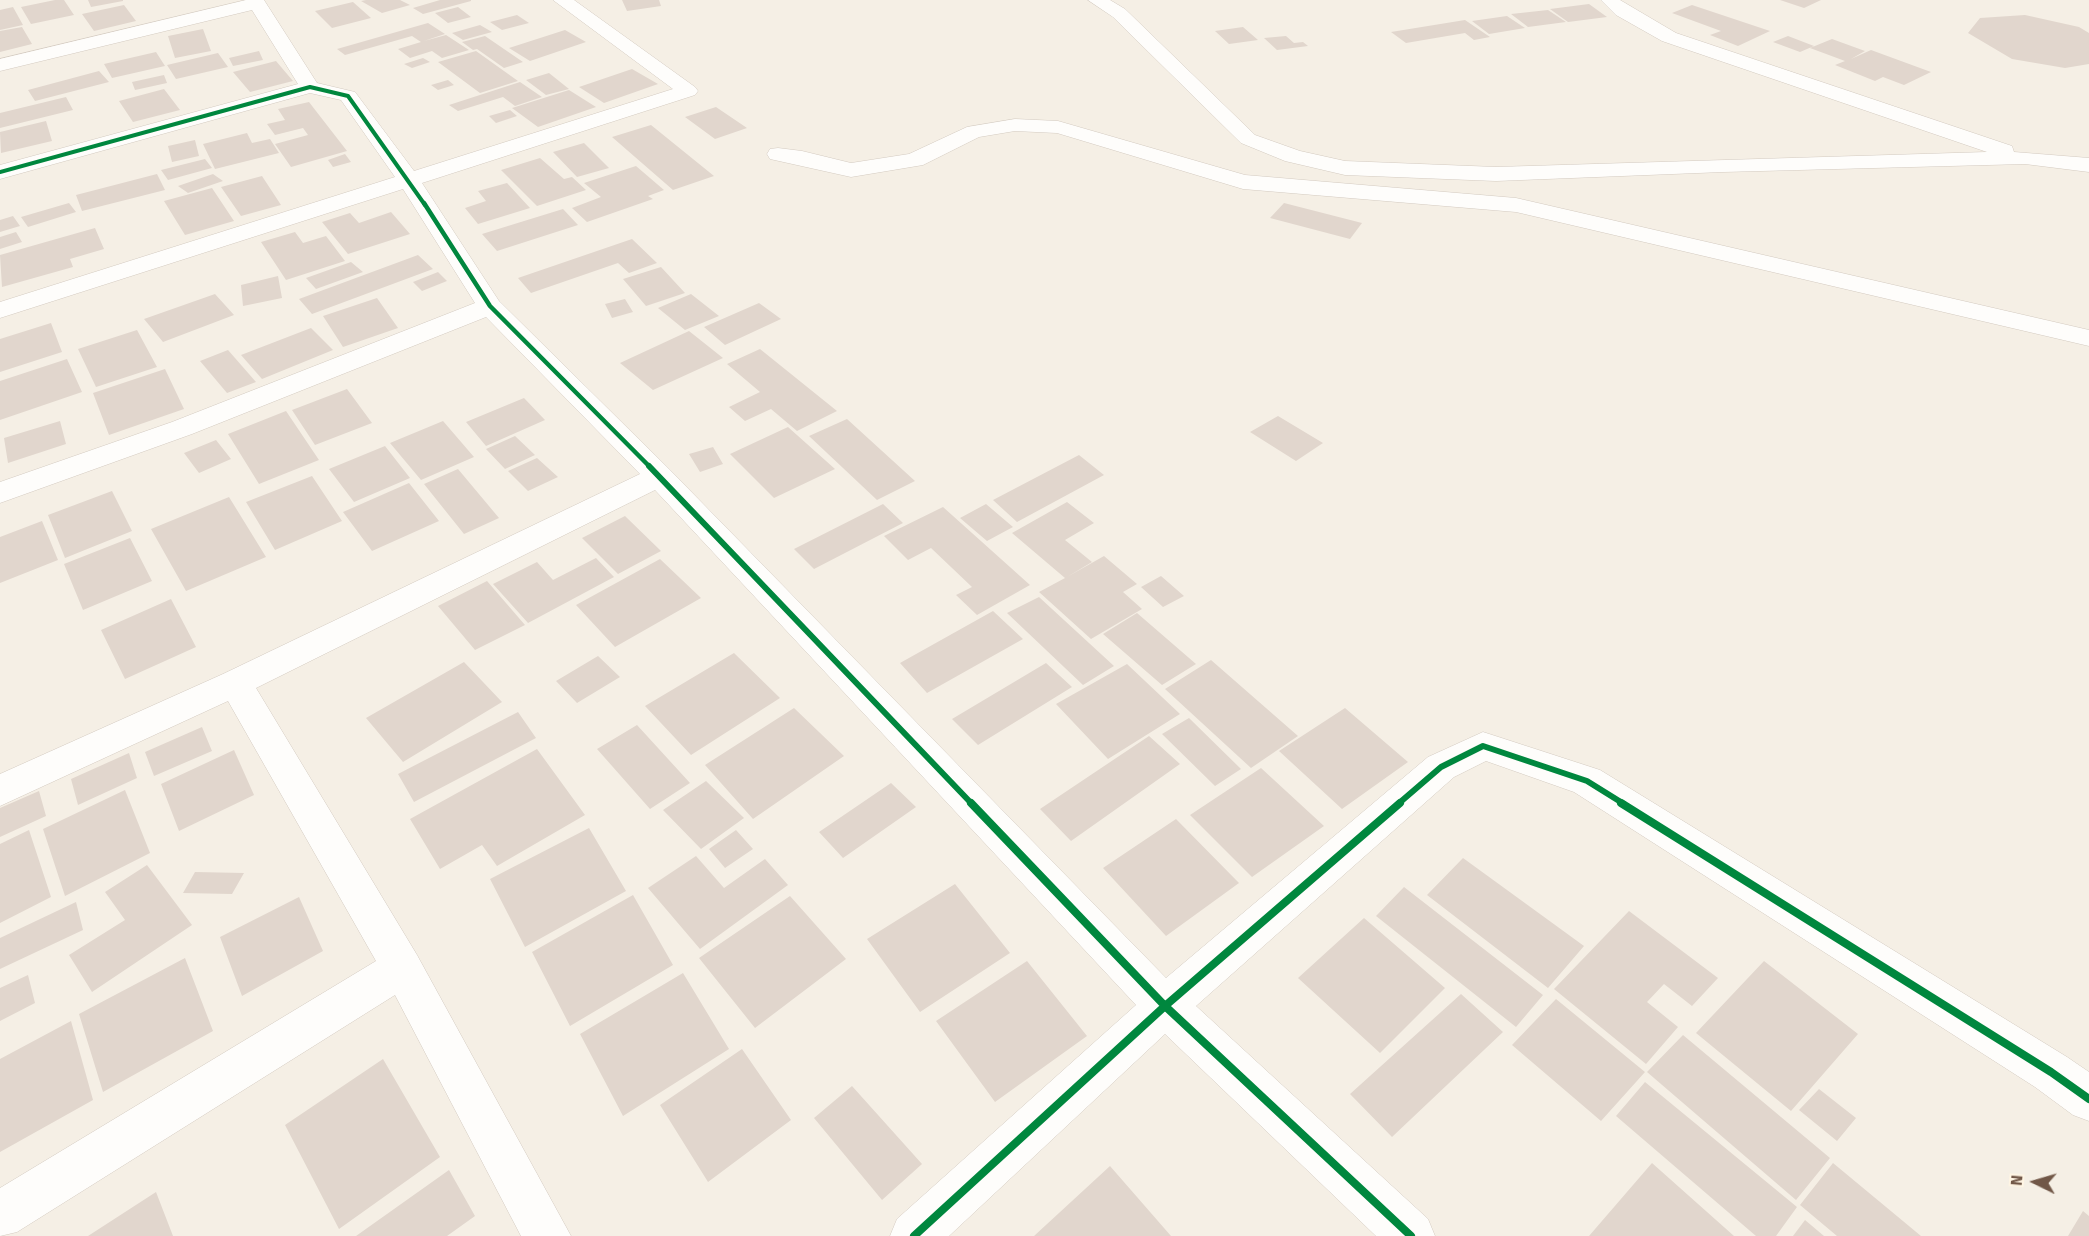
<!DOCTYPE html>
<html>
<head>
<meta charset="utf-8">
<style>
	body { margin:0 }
	#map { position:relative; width:2089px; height:1236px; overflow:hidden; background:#f5efe5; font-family:"Fira Sans",sans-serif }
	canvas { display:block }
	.north { position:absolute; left:2005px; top:1152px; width:60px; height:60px; -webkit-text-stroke:4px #fff5e4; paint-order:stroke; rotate:275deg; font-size:16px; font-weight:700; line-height:24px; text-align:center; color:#715747 }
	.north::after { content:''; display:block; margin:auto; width:21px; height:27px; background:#715747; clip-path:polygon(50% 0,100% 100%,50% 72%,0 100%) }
</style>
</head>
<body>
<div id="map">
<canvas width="2089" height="1236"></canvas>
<div class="north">N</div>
</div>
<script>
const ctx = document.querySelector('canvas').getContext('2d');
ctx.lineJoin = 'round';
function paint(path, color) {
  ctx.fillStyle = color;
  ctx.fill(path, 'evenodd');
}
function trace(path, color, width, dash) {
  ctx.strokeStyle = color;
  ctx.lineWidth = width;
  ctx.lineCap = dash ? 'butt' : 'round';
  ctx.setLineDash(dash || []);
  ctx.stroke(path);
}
paint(new Path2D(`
	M55 0H64L74 15 31 24 21 7Z
	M88 0H123V1L91 7Z
	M366 0H400L410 5 382 13 361 1Z
	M440 0H471V1L423 14 413 8Z
	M622 0H659L661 6 627 11Z
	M1780 0H1821L1804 8Z
	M353 2 371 18 332 28 315 11Z
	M1589 4 1607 17 1568 22 1550 9Z
	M124 5 136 21 94 31 82 14Z
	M1692 5 1770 31 1738 46 1710 35 1721 31 1672 13Z
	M13 7 23 25 0 30V10Z
	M458 7 471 17 448 23 435 13Z
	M1548 10 1566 22 1528 27 1511 14Z
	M517 15 529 23 502 30 490 22Z
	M2025 15 2079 27 2089 33V64L2065 68 2012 59 1968 33 1980 18Z
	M1507 16 1525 28 1489 34 1472 21Z
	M1465 20 1490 37 1474 40 1465 33 1406 43 1391 32Z
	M428 23 445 34 424 41 446 35 469 50 442 58 432 51 410 58 398 49 421 42 412 36 345 55 337 49Z
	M480 25 492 32 463 40 452 33Z
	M22 27 32 44 0 52V31Z
	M1243 27 1258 40 1229 44 1215 31Z
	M203 29 211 51 175 58 168 36Z
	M565 30 586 42 530 61 509 48Z
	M485 36 523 62 504 68 477 49 473 50 462 42Z
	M1286 36 1294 43 1303 42 1308 46 1277 50 1264 38Z
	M1788 36 1814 46 1800 52 1773 42Z
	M1832 39 1865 51 1851 59 1871 50 1931 72 1904 85 1883 77 1875 81 1835 65 1845 61 1810 48Z
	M259 51 263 60 233 66 229 58Z
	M476 51 518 81 480 93 438 62Z
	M156 52 165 66 112 78 104 64Z
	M218 53 228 67 176 79 167 65Z
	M423 58 430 62 412 68 404 64Z
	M276 61 293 81 250 92 233 72Z
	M632 69 658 84 604 103 579 87Z
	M99 71 109 82 35 101 28 90Z
	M549 73 569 89 546 95 526 80Z
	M164 75 167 83 135 90 132 82Z
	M448 80 454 85 438 90 431 85Z
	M520 82 542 97 515 106 503 97 458 111 449 105Z
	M164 89 180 110 133 122 119 101Z
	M569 90 596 107 538 127 512 108Z
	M66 97 73 110 0 128V113Z
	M309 102 347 151 291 167 275 144 308 135 303 128 275 135 267 124 285 120 278 109Z
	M716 107 747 128 715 139 685 117Z
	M510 110 517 116 496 123 489 116Z
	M46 121 52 141 1 153 0 132Z
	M651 125 714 176 673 190 612 137Z
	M247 133 252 143 270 139 279 153 215 169 203 144Z
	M195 140 199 156 172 162 168 146Z
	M584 143 609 168 577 177 553 152Z
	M345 154 351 162 333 167 328 160Z
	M540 158 564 179 572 177 586 190 537 206 501 170Z
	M205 159 212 168 168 180 161 170Z
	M636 166 664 190 648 196 653 199 587 222 572 208 601 197 584 183Z
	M157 174 165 190 82 211 76 195Z
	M213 174 223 181 188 193 178 186Z
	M262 176 281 205 241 216 221 187Z
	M507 183 530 208 478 224 465 208 486 201 478 191Z
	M212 188 234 221 185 235 164 201Z
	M69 203 76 212 28 227 21 217Z
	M1284 203 1362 223 1350 239 1270 218Z
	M563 209 578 225 497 251 482 234Z
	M391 212 410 234 348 254 322 222 350 213 359 223Z
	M13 216 20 226 0 232V220Z
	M95 228 104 249 70 259 73 267 2 287 0 255Z
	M16 232 22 242 0 249V237Z
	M295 232 303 243 326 236 345 261 286 280 261 242Z
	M632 239 657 263 629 273 618 263 531 293 518 278Z
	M418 255 433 269 312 314 299 299Z
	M351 262 363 272 316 289 306 278Z
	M661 267 685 293 646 306 623 279Z
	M438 272 447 281 422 291 413 282Z
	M278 276 282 298 243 306 241 285Z
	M215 294 234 315 163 342 144 319Z
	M691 294 719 316 685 330 658 308Z
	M377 298 398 328 343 347 323 316Z
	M625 299 633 312 612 318 605 304Z
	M759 303 781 319 725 345 704 327Z
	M51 323 62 352 0 372V339Z
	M311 328 333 350 262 379 241 355Z
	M137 330 157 367 96 387 78 349Z
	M689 331 723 358 653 390 620 363Z
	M760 349 837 411 797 431 771 409 745 421 729 407 760 392 727 364Z
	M228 350 256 382 227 393 200 361Z
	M67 359 82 392 0 420V381Z
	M165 369 184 409 109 435 93 393Z
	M347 389 372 423 315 445 292 410Z
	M524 398 545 420 486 446 466 422Z
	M286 411 319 460 259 484 228 434Z
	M1278 416 1323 443 1296 461 1250 432Z
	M847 419 915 481 877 500 809 436Z
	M60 421 66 444 8 463 4 438Z
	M443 421 474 457 421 480 390 443Z
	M788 427 835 469 774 498 730 454Z
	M515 436 535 455 505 469 486 449Z
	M216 440 231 459 199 473 184 453Z
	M385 446 410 478 354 502 329 469Z
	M713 447 723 464 700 472 689 454Z
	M1079 455 1104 475 1017 522 993 500Z
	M537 458 558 477 528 491 508 471Z
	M458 469 499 518 464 534 424 484Z
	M312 476 342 521 275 550 246 502Z
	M409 483 439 521 372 551 343 512Z
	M112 491 132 531 65 558 48 515Z
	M229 497 266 557 186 591 151 529Z
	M1067 502 1094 523 1065 540 1092 562 1067 577 1104 556 1137 584 1123 592 1142 609 1091 639 1039 592 1065 578 1012 533Z
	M883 504 903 523 814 569 794 549Z
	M986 504 1013 527 987 541 960 518Z
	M943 507 1030 585 977 615 956 595 972 587 931 548 908 560 884 536Z
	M625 516 661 551 618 574 582 538Z
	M42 521 58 560 0 583V537Z
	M130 538 152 581 83 610 64 564Z
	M596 558 614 577 528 623 493 584 537 562 553 580Z
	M660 559 701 598 615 647 576 605Z
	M1161 576 1184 596 1163 607 1141 587Z
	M487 581 525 625 475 650 438 606Z
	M1039 597 1114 666 1083 685 1007 613Z
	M171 599 196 647 125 679 101 630Z
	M993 611 1023 639 927 693 900 663Z
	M1137 613 1196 664 1162 685 1103 634Z
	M734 653 780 698 691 755 645 706Z
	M598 656 620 677 577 703 556 681Z
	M1211 660 1298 736 1251 768 1165 689Z
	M464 662 502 702 403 762 366 718Z
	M1046 663 1072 687 978 745 952 719Z
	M1127 664 1180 714 1108 759 1056 704Z
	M794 708 844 756 753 819 705 765Z
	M1345 708 1408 762 1342 809 1279 751Z
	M518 712 536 738 414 802 398 774Z
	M1189 718 1241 769 1215 786 1162 734Z
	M637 725 690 783 650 809 597 749Z
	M202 727 212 751 154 776 145 752Z
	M1149 736 1180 764 1071 841 1040 809Z
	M537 749 585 815 497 866 482 845 440 869 410 819Z
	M234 750 254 795 179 831 161 784Z
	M129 753 137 778 78 805 71 779Z
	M1261 768 1324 826 1252 877 1190 815Z
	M706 781 744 818 701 849 663 810Z
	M891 783 916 807 843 858 819 832Z
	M125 790 150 853 65 896 43 829Z
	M39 791 46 816 0 837V808Z
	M1176 819 1239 883 1166 936 1103 868Z
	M589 828 626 891 525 947 490 879Z
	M29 830 51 897 0 923V844Z
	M736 830 753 849 725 868 709 849Z
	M696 856 724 888 765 859 788 885 700 949 648 888Z
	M1463 858 1584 946 1548 988 1427 895Z
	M147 865 192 925 92 992 69 955 125 920 105 892Z
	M195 872 244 873 232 894 183 893Z
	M955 884 1010 953 920 1012 867 939Z
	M1404 887 1543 995 1516 1027 1376 916Z
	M633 895 673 965 570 1026 532 952Z
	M790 896 846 959 755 1028 699 958Z
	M299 897 323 951 242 996 220 937Z
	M76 902 83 930 0 969V938Z
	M1629 911 1718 978 1692 1006 1664 984 1647 1002 1678 1027 1646 1064 1554 989Z
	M1364 918 1445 988 1380 1053 1298 978Z
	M185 958 213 1031 103 1092 79 1014Z
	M1027 961 1087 1036 995 1102 936 1021Z
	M1764 961 1858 1034 1791 1111 1696 1033Z
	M683 973 729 1049 623 1116 580 1034Z
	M28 975 35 1003 0 1021V988Z
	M1461 994 1503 1032 1392 1137 1350 1094Z
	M1556 999 1645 1072 1601 1121 1512 1045Z
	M71 1021 93 1100 0 1152V1059Z
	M1683 1035 1830 1158 1796 1200 1647 1072Z
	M742 1049 791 1120 708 1182 660 1105Z
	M383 1059 440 1157 339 1229 285 1125Z
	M1645 1082 1797 1207 1776 1236H1756L1616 1116Z
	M852 1086 922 1164 882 1200 814 1118Z
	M1819 1089 1856 1118 1837 1141 1799 1110Z
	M1652 1163 1734 1236H1589Z
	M1833 1163 1921 1236H1837L1800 1205Z
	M1110 1166 1171 1236H1034Z
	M449 1170 475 1216 447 1236H356Z
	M156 1192 173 1236H88Z
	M2083 1211 2089 1216V1236H2068Z
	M1805 1220 1824 1236H1793Z`), '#e1d6cd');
const minor = new Path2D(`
	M246 0H264L317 83 355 92 414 171 673 89 553 0H574L695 87 698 91 695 95 422 183 499 301 669 469 1166 978 1428 757 1483 732 1600 770 2067 1057 2089 1072V1121L2073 1115 2035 1087 1574 792 1486 761 1454 777 1196 1006 1428 1219 1435 1236H1376L1165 1034 949 1236H890L897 1219 1136 1005 655 490 256 688 417 955 571 1236H521L395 995 17 1232 0 1236V1188L376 961 228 701 0 806V774L223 674 640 474 486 317 192 434 0 503V482L172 422 475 303 403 189 0 318V302L395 177 341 100 310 93 0 179V165L298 84 252 10 0 71V59Z
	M1088 0H1110L1125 9 1255 135 1300 151 1345 161 1496 167 1987 152 1662 41 1616 15 1601 0H1620L1676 33 2012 146 2014 152 2089 158V172L2025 164 1723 172 1496 181 1345 175 1285 161 1241 143 1113 17Z
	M1015 119 1058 121 1245 175 1516 198 2089 330V346L1516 212 1243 189 1057 133 1015 131 979 137 923 165 851 177 770 159 767 154 770 149 778 148 802 151 851 163 909 154 967 127Z`);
trace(minor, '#d3cac0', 1);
paint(minor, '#fefdfb');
trace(new Path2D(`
	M0 172 310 87 348 96 425 205`), '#00873e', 4);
trace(new Path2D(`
	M424 203 490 306 650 467`), '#00873e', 4.5);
trace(new Path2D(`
	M649 466 972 804
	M1398 804 1441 767 1483 746 1587 781 1624 804`), '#00873e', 6);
trace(new Path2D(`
	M971 803 1165 1006 1411 1236
	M1621 803 2051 1072 2089 1099
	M914 1236 1165 1006 1400 803`), '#00873e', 8);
</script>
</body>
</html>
